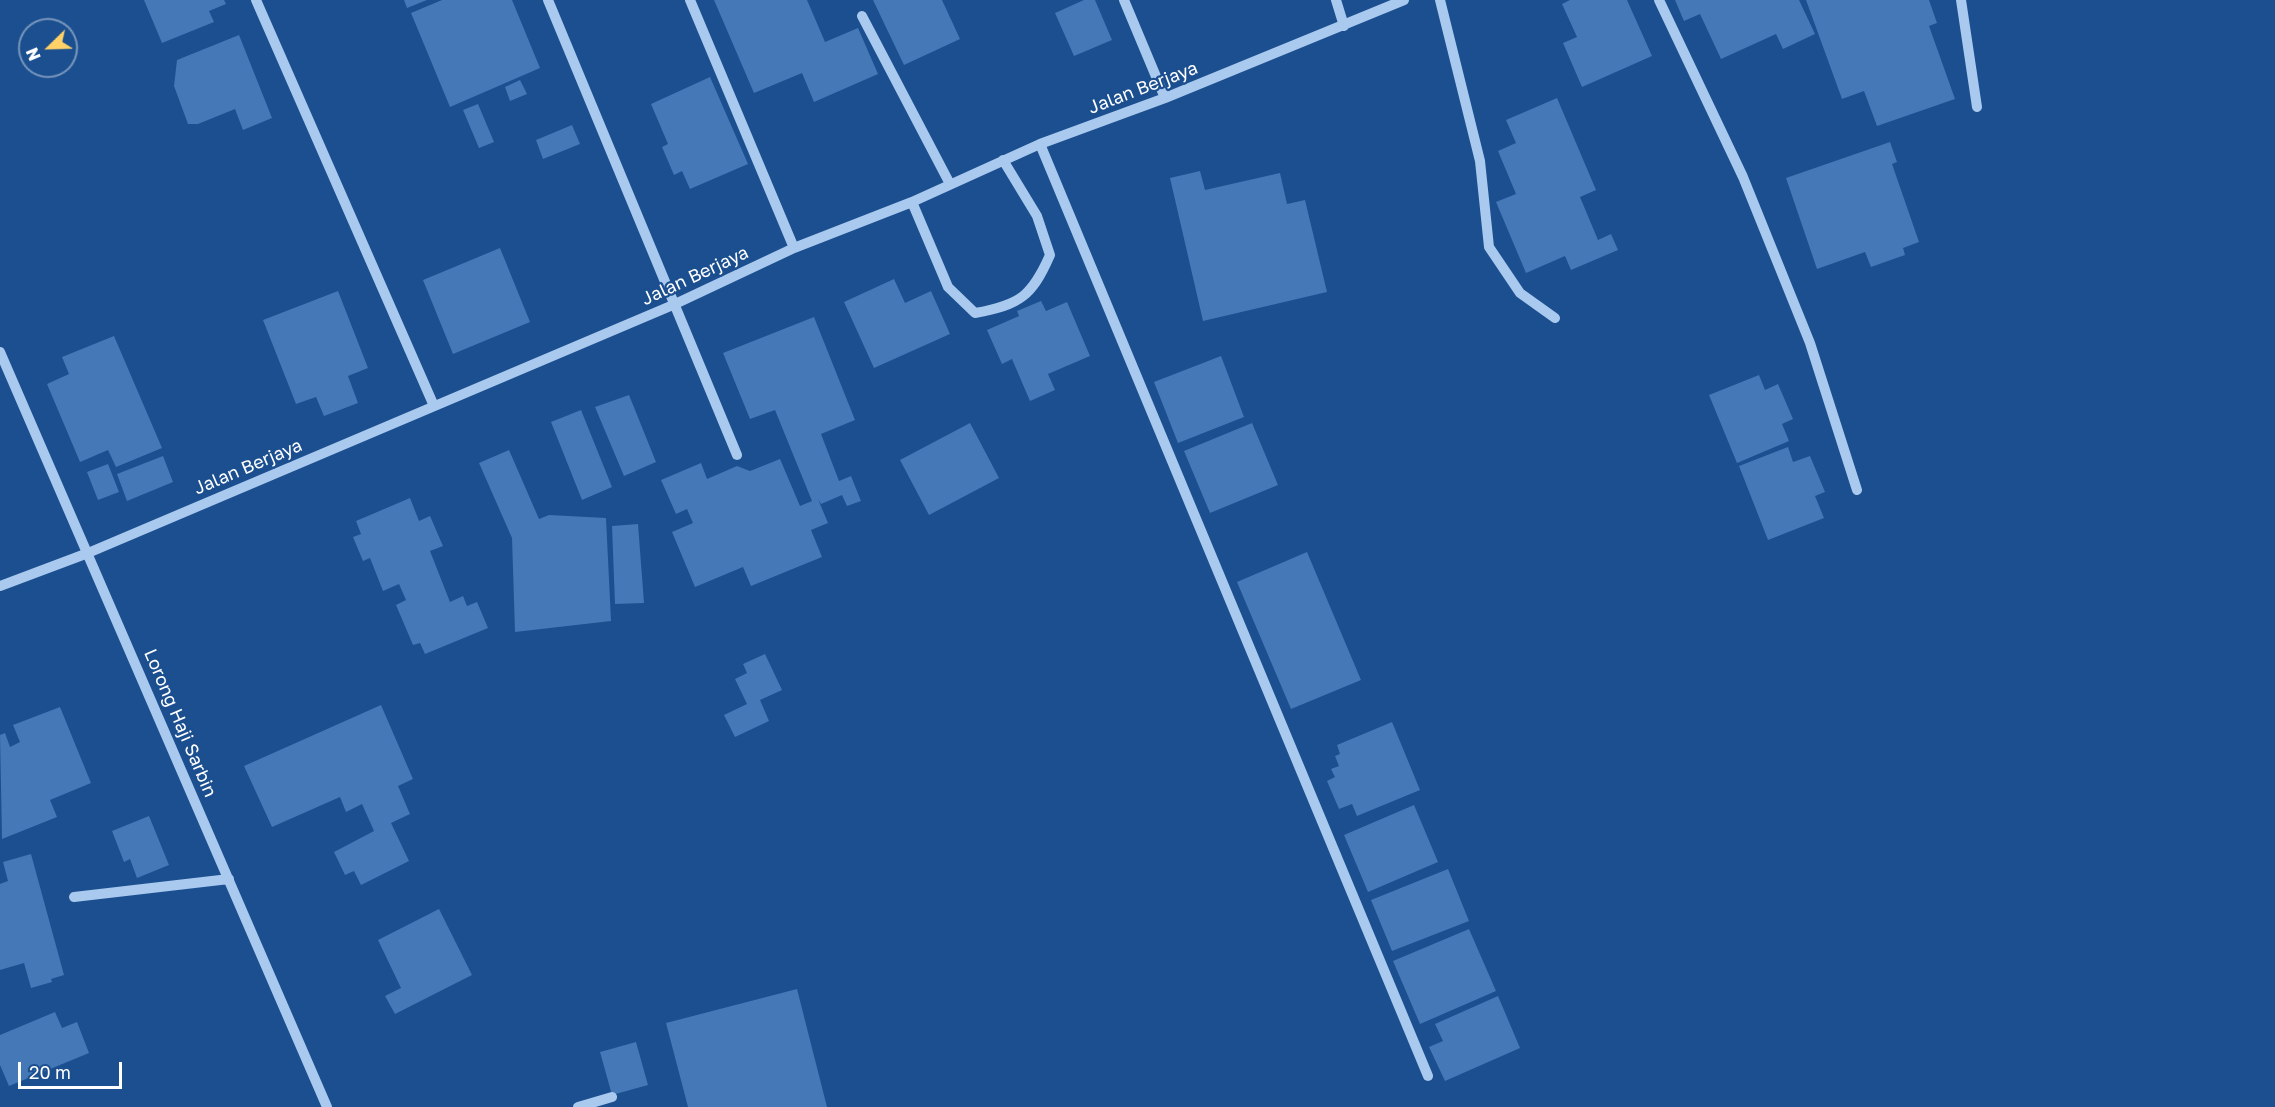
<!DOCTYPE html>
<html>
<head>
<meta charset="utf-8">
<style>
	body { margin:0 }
	#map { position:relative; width:2275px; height:1107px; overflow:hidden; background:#1b4f8f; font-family:"Golos Text",sans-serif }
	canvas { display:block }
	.north { position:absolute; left:18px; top:18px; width:60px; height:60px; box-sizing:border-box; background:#1b4f8f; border:2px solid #7695bc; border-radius:50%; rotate:247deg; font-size:16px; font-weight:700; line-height:24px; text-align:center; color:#fff }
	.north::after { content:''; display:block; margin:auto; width:21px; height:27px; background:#ffd166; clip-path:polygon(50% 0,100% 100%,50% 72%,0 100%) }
	.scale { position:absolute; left:18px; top:1062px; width:104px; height:27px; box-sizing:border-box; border:3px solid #fff; border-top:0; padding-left:8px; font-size:18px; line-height:21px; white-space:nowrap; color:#fff; -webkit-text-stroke:4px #1b4f8f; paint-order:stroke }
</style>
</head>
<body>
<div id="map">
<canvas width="2275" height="1107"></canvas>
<div class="north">N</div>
<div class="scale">20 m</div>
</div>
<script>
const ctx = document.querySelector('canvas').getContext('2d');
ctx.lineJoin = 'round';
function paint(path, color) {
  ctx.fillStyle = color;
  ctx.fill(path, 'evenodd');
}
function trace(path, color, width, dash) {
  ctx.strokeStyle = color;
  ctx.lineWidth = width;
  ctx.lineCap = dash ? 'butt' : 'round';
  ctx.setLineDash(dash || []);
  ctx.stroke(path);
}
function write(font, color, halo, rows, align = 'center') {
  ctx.font = font + ' "Golos Text",sans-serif';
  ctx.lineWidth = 4.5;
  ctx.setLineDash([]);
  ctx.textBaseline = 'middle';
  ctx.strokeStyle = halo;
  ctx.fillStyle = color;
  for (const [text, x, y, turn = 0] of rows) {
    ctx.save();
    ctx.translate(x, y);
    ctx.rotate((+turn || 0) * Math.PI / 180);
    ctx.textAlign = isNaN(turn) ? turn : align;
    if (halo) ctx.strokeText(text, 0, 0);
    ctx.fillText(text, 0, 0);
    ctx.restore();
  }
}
paint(new Path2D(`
	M144 0H224L226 4 209 11 214 22 162 43Z
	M404 0H427L407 8Z
	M442 0H512L540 68 450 107 411 13Z
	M714 0H807L825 42 858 28 878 74 814 102 802 73 754 93Z
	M873 0H942L960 39 904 65Z
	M1084 0H1095L1112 40 1074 56 1055 13Z
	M1570 0H1627L1652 56 1582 87 1563 43 1577 37 1562 4Z
	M1675 0H1799L1815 34 1783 49 1776 34 1721 59 1700 14 1684 21Z
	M1806 0H1929L1937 23 1929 26 1955 99 1877 126 1864 91 1842 99Z
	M239 35 272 118 243 130 235 109 198 124H188L174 86 177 60Z
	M710 77 748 164 690 189 682 171 674 175 662 147 668 144 651 104Z
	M520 80 527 94 510 101 505 87Z
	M1557 98 1596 190 1580 197 1598 240 1611 234 1618 250 1571 270 1565 256 1526 273 1496 202 1516 194 1498 151 1516 143 1506 120Z
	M478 104 494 142 479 148 463 110Z
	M572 125 580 144 543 159 536 140Z
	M1890 142 1897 162 1892 164 1919 242 1903 248 1905 255 1871 267 1865 252 1817 269 1786 178Z
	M1200 171 1205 190 1280 173 1287 204 1305 200 1327 292 1203 321 1170 178Z
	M500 248 530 322 453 354 423 280Z
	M894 279 905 303 931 291 950 334 874 368 844 302Z
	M338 291 368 368 348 376 358 403 324 416 316 397 296 404 263 320Z
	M1041 301 1046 311 1067 302 1090 356 1048 374 1055 390 1030 401 1012 359 1002 364 987 330 1019 316 1017 311Z
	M814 317 855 420 821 434 839 481 851 476 861 501 847 506 842 495 821 504 818 499 828 523 811 530 822 557 751 586 743 567 695 587 672 532 693 523 687 509 676 514 661 480 701 463 707 479 737 466 750 471 780 459 800 506 812 501 775 410 750 419 723 353Z
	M114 336 162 448 116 467 108 450 80 462 47 384 69 374 62 357Z
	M1221 356 1244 417 1178 443 1154 382Z
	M1759 375 1765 390 1778 384 1793 419 1782 424 1789 441 1737 463 1709 395Z
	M629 395 656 462 624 476 595 407Z
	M581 410 612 487 582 500 551 422Z
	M970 423 999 478 929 515 900 460Z
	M1252 423 1278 485 1210 513 1184 451Z
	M1788 447 1793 462 1810 456 1825 492 1815 496 1824 518 1768 540 1739 466Z
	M509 450 539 519 549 515 606 518 611 621 515 632 512 538 479 463Z
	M163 456 173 482 127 501 117 474Z
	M108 464 119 492 98 500 87 472Z
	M410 498 419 521 430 516 443 546 430 551 450 602 463 596 467 606 477 602 488 628 425 654 420 643 413 645 396 605 406 600 399 584 383 591 370 558 363 561 353 537 361 534 356 521Z
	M638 524 644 603 615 604 612 526Z
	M1307 552 1361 680 1291 709 1237 582Z
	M765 654 782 690 760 700 769 721 735 737 724 715 747 704 735 679 747 673 743 664Z
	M381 705 413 779 398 786 410 814 391 823 409 861 361 885 354 871 345 875 334 852 374 831 362 804 346 812 340 797 272 827 244 766Z
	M60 707 91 783 50 800 57 817 2 839 0 735 5 733 10 747 20 742 13 725Z
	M1392 722 1420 790 1357 816 1352 804 1339 809 1327 781 1335 777 1331 769 1339 766 1335 756 1340 754 1337 745Z
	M1414 805 1438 862 1368 892 1344 835Z
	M149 816 169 865 137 878 130 859 124 862 112 831Z
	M31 854 64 975 51 979 52 982 31 988 24 963 0 970V884L8 881 3 862Z
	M1448 869 1469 921 1392 951 1371 900Z
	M439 909 472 975 395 1014 385 996 401 988 378 940Z
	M1469 929 1496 991 1420 1024 1393 961Z
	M797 989 827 1107H688L666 1023Z
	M1498 996 1520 1048 1445 1081 1429 1047 1443 1041 1435 1024Z
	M55 1012 62 1028 77 1022 89 1053 9 1086 0 1065V1035Z
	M636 1042 648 1085 612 1095 600 1052Z`), '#4478b7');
trace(new Path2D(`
	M256 0 434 406
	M548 0 737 455
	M690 0 794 248
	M1124 0 1165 98
	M1336 0 1344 26
	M1440 0 1480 161 1489 247 1520 293 1555 318
	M1659 0 1743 177 1810 343 1857 490
	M1961 0 1977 107
	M862 16 950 184
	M1040 144 1428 1076
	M912 202 948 287 975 313C1020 305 1032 296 1050 255L1037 216 1003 160
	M0 352 327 1107
	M0 586 88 553 673 305 794 248 912 202 1040 144 1165 98 1404 0
	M74 897 229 879
	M578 1107 612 1097`), '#a9c9ee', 10);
write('18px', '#fff', '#1b4f8f', [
	["Jalan Berjaya",1143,88,-21],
	["Jalan Berjaya",695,276,-25],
	["Jalan Berjaya",248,467,-23],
	["Lorong Haji Sarbin",180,723,67]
]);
</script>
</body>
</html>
